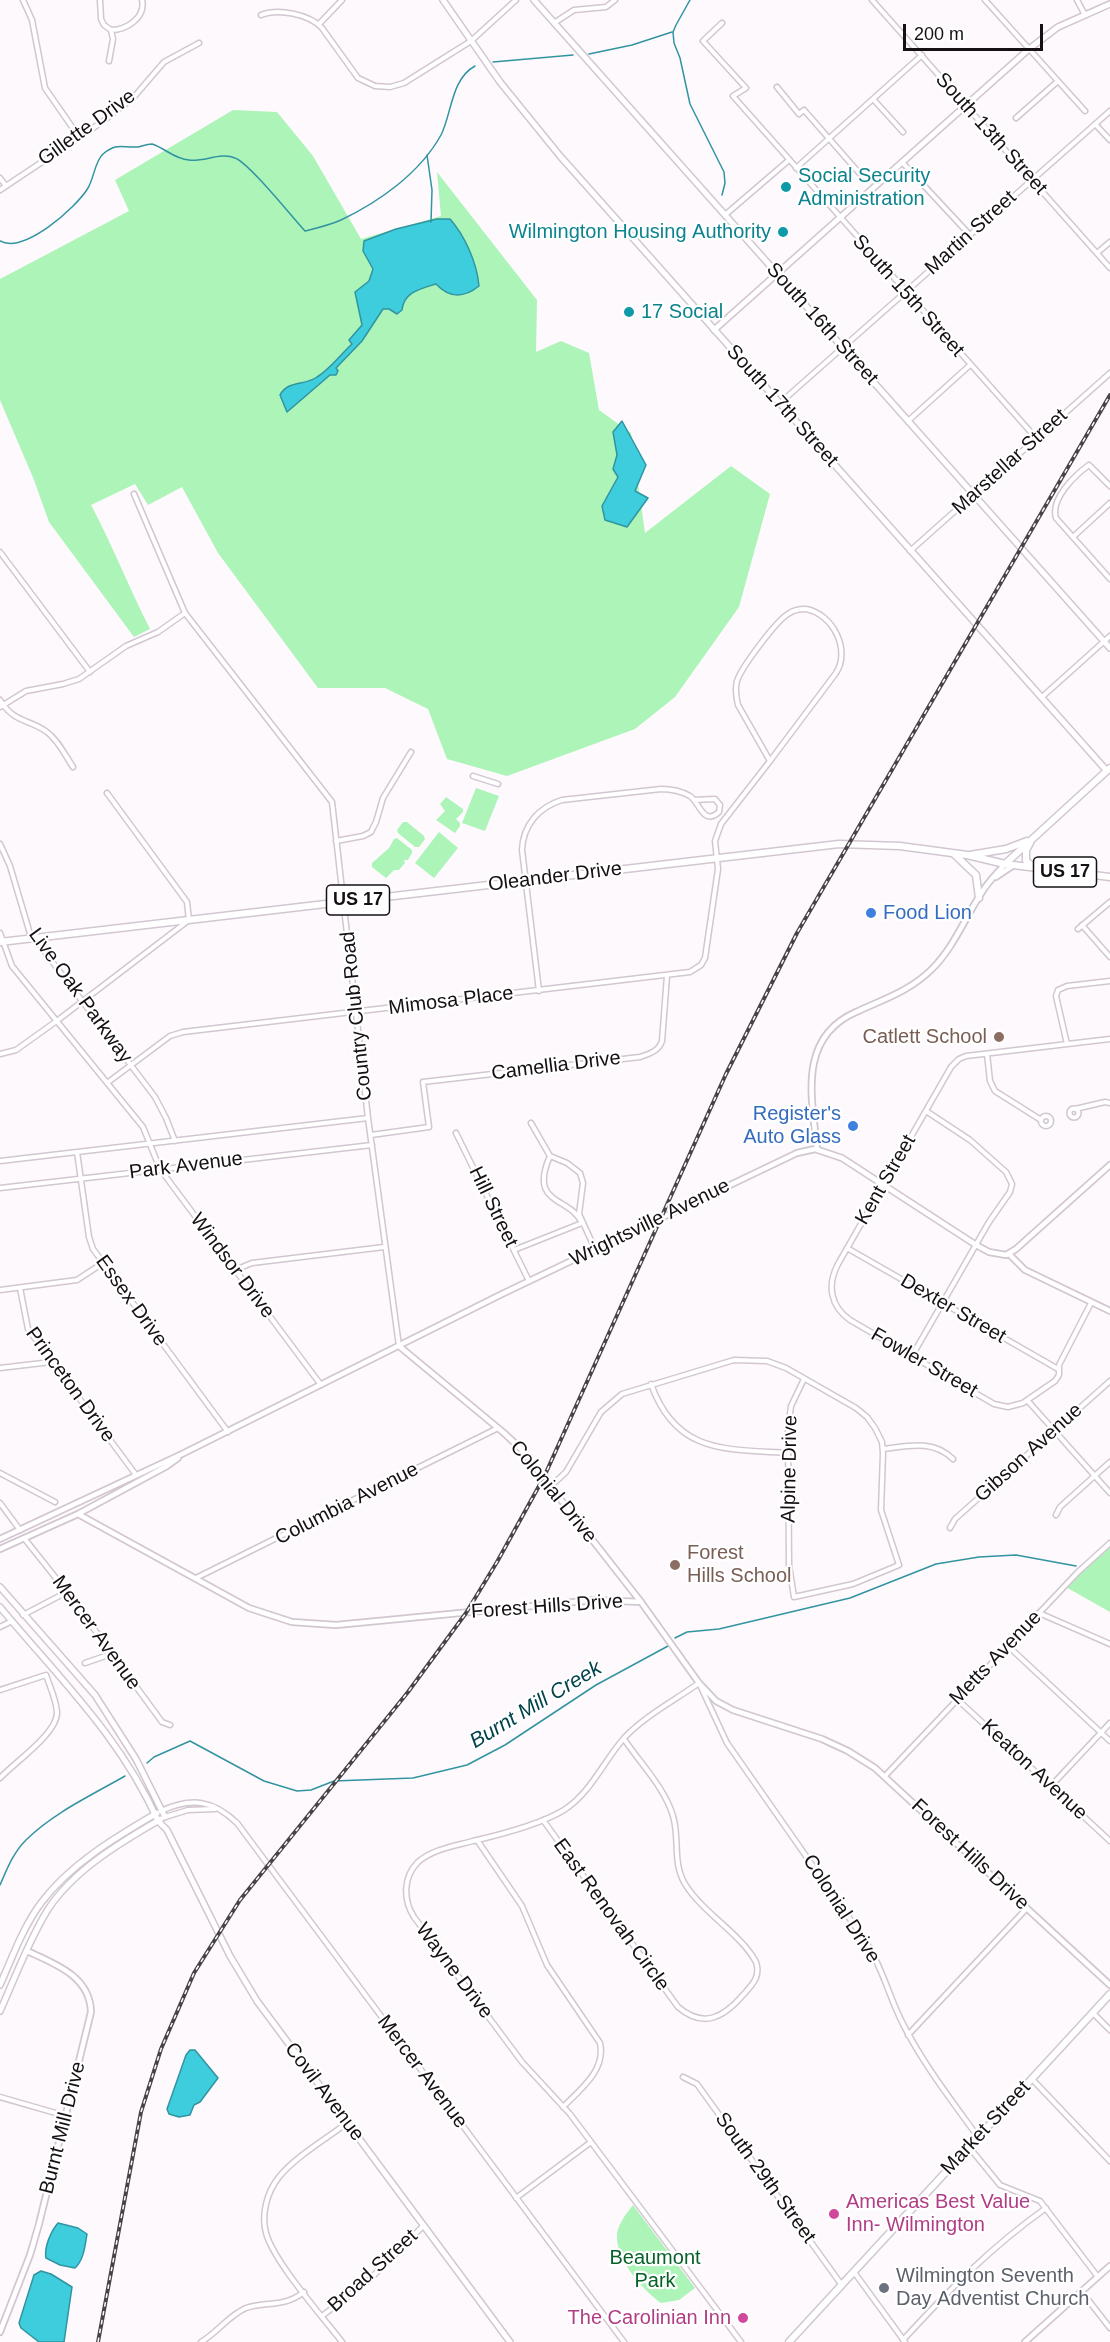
<!DOCTYPE html>
<html>
<head>
<meta charset="utf-8">
<style>
	body { margin:0 }
	#map { position:relative; width:1110px; height:2342px; overflow:hidden; background:#fef9fd; font-family:Arial,sans-serif }
	canvas { display:block }
	.scale { position:absolute; left:903px; top:24px; width:140px; height:27px; box-sizing:border-box; border:3px solid #141013; border-top:0; padding-left:8px; font-size:18px; line-height:21px; white-space:nowrap; color:#141013; -webkit-text-stroke:4px #fff; paint-order:stroke }
</style>
</head>
<body>
<div id="map">
<canvas width="1110" height="2342"></canvas>
<div class="scale">200 m</div>
</div>
<script>
const ctx = document.querySelector('canvas').getContext('2d');
ctx.lineJoin = 'round';
function paint(path, color) {
  ctx.fillStyle = color;
  ctx.fill(path, 'evenodd');
}
function trace(path, color, width, dash) {
  ctx.strokeStyle = color;
  ctx.lineWidth = width;
  ctx.lineCap = dash ? 'butt' : 'round';
  ctx.setLineDash(dash || []);
  ctx.stroke(path);
}
function write(font, color, halo, rows, align = 'center') {
  ctx.font = font + ' Arial,sans-serif';
  ctx.lineWidth = 4.5;
  ctx.setLineDash([]);
  ctx.textBaseline = 'middle';
  ctx.strokeStyle = halo;
  ctx.fillStyle = color;
  for (const [text, x, y, turn = 0] of rows) {
    ctx.save();
    ctx.translate(x, y);
    ctx.rotate((+turn || 0) * Math.PI / 180);
    ctx.textAlign = isNaN(turn) ? turn : align;
    if (halo) ctx.strokeText(text, 0, 0);
    ctx.fillText(text, 0, 0);
    ctx.restore();
  }
}
paint(new Path2D(`
	M233 110 277 112 313 156 361 239 441 216 437 172 537 300 536 352 561 341 589 353 599 410 631 433 645 533 731 466 770 494 739 607 675 697 635 729 507 776 447 759 428 709 385 688H318L218 553 182 487 148 505 135 484 91 505C113 546 129 588 150 629L134 637 49 522 34 480 0 400V279L129 211 115 180Z
	M476 788 499 796 485 831 462 823Z
	M446 797 463 809V812L456 819 460 823V826L455 833 436 820 445 811 440 804Z
	M403 822H407L424 836 425 839 419 847H415L398 833 397 830Z
	M439 832 458 848 434 878 415 863Z
	M397 838 412 850V853L408 860H404L405 863 399 870H394L386 878 372 867V863L389 848 394 839Z
	M1110 1544V1612L1064 1586Z
	M633 2205 695 2288 679 2300 661 2303C643 2290 618 2262 617 2238 616 2226 626 2214 633 2205Z`), '#adf4b9');
const water = new Path2D(`
	M437 219H450C465 236 477 263 479 286 464 298 449 298 436 284 420 289 404 292 402 310L397 314 389 309H383L362 341 336 368 338 371 336 375H330L287 412 280 395C288 380 304 386 317 377 330 369 341 354 352 344L349 340 362 325 355 292 369 281 373 269 363 251 364 241 396 229Z
	M622 421 646 465 635 491 648 498 627 527 605 520 602 506 618 477 613 469 617 455 613 432Z
	M190 2050H195L218 2078 200 2102 194 2105 190 2115 179 2117 169 2114 167 2109 186 2055Z
	M58 2223 78 2228 87 2234C85 2245 84 2260 75 2268L60 2265 46 2258C44 2247 51 2231 58 2223Z
	M41 2271 51 2274 72 2287 64 2342H39L21 2328 19 2323 34 2275Z`);
paint(water, '#3ecddc');
trace(water, '#3194a0', 1.5);
trace(new Path2D(`
	M690 0 676 25 673 32 674 43 680 58 690 104 724 172 725 183 722 195
	M589 54 632 45 672 32
	M493 62 573 55
	M427 155 432 190 431 222
	M0 241C24 254 76 208 88 188 94 178 95 161 103 154 117 142 122 148 138 147 143 146 146 144 152 144 165 148 174 159 189 160 204 162 221 152 235 158 249 163 292 217 305 231 317 228 330 225 341 220 379 202 420 173 441 135 452 113 451 79 475 66
	M675 1638 687 1632 719 1629 850 1598 936 1564 979 1557 1016 1555 1076 1566
	M147 1763 154 1757 190 1741 264 1781 297 1791 311 1790 334 1781 413 1778 467 1765 505 1745 596 1685 668 1646
	M0 1885C7 1869 13 1853 26 1840 53 1813 92 1795 125 1776`), '#3194a0', 1.5);
const minor = new Path2D(`
	M23 0 32 20 45 88 79 137
	M100 0 101 19 104 25 111 30 113 39 109 61
	M872 0 1110 268
	M985 0 1085 111
	M1077 0 1085 15
	M261 15C278 8 309 14 322 28L358 78 375 86 390 87 404 83 471 41 516 0
	M554 23 574 10 606 7 615 0
	M722 23 703 41 746 88 733 96 1036 438
	M319 24 342 0
	M111 30C127 30 146 17 142 0
	M777 87 799 114 804 110 861 175
	M873 99 903 132
	M1016 118 1058 81
	M1095 124 1110 140
	M902 162 969 234
	M796 168 922 55
	M0 178 6 186
	M0 190 102 122 133 98 164 62 199 43
	M725 215 789 160
	M1097 253 1110 242
	M780 403 1110 111
	M908 421 970 365
	M1110 486 1089 465C1075 475 1050 499 1056 518L1110 579
	M134 494 185 613 332 802 368 1118 399 1346
	M1073 537 1110 503
	M910 551 1110 373
	M0 552 90 672
	M806 609C833 614 851 650 836 673L770 761 738 705C736 697 735 689 737 681 741 668 776 621 788 614 793 610 799 609 806 609Z
	M1042 697 1110 636
	M0 700C15 724 28 718 47 732 58 740 65 755 73 767
	M0 707 26 691 63 684 79 679 126 646 158 632 185 613
	M473 776 498 784
	M336 841 363 836 371 832 376 822 383 798 411 752
	M0 844 10 866 31 937 38 943 155 1097 166 1118 175 1141
	M1082 925 1110 957
	M1078 929 1110 902
	M0 933 12 966 143 1127 160 1169 321 1385
	M539 991 522 850C523 825 539 807 562 800L661 789C671 789 681 791 690 796 700 803 703 826 719 812L720 805 715 799 694 800
	M1067 1044 1056 996 1058 990 1067 986 1110 981
	M0 1054 16 1050 58 1020 189 920 187 902 107 793
	M987 1054 990 1081 995 1091 1041 1120
	M107 1083 170 1036 183 1032 690 972 701 965 705 958 718 869 715 841 721 824 770 761
	M1069.5 1113a4.5 4.5 0 1 1 9 0a4.5 4.5 0 1 1-9 0Z
	M1075 1109 1105 1102 1110 1103
	M1041 1121a5 5 0 1 1 10 0a5 5 0 1 1-10 0Z
	M531 1123 550 1156 567 1163 580 1173 583 1183 579 1214 595 1249
	M456 1133 529 1281
	M371 1135 429 1127 423 1082 640 1057C649 1054 659 1051 662 1041L667 976
	M77 1152 89 1237 93 1249 228 1432
	M0 1161 368 1118
	M0 1188 372 1145
	M847 1248 1058 1369
	M514 1250 582 1223C570 1196 528 1206 550 1156
	M235 1270 252 1263 384 1247
	M20 1288 28 1329 136 1475
	M0 1290 77 1280 103 1263
	M1091 1303 1059 1365V1375L1055 1381 1023 1403 1008 1407 994 1404 850 1320C830 1306 827 1285 838 1264L951 1067 959 1059 966 1056 1110 1039
	M912 1356 989 1222 1010 1192 1012 1184 1006 1172 970 1140 926 1111
	M0 1368 51 1362
	M651 1384C676 1454 725 1449 788 1453
	M1027 1400 1110 1493
	M883 1449C908 1446 933 1439 953 1459
	M0 1473 55 1502
	M551 1486 566 1472 601 1412 622 1394 734 1360 767 1361 786 1368 856 1408 867 1417 875 1428 882 1442 883 1453 881 1510 899 1565 853 1584 794 1597 789 1565 788 1430 791 1406 804 1379
	M0 1503 20 1530
	M1056 1515 1060 1507 1110 1462
	M950 1528 955 1519 1110 1381
	M24 1538 67 1592 162 1722 170 1725
	M196 1578 498 1428
	M1039 1613 1110 1644
	M23 1615 67 1592
	M0 1627 12 1621
	M1008 1646 1110 1741
	M85 1663 111 1654
	M0 1690 46 1675C50 1687 56 1699 57 1712 58 1733 15 1762 0 1778
	M957 1699 1110 1841
	M885 1776 1078 1572 1110 1543
	M1051 1786 1110 1723
	M161 1811C192 1797 213 1800 237 1823L624 2342
	M165 1817 188 1810 215 1809
	M543 1820 678 2007C704 2029 724 2017 743 1995 752 1985 761 1977 756 1962 741 1934 703 1913 685 1884 672 1862 680 1839 673 1816 665 1788 640 1763 624 1739
	M477 1840 522 1906 547 1965 600 2043C606 2070 581 2089 563 2107
	M1093 2013 1110 2030
	M908 2035 1027 1908
	M683 2077 697 2084 841 2284
	M1032 2079 1110 2161
	M0 2097 66 2116
	M969 2147 1000 2185 1040 2201 1098 2277
	M516 2198 591 2142
	M854 2272 905 2342
	M1082 2292 1110 2328
	M322 2316 368 2281 423 2226
	M903 2340C950 2289 990 2248 1046 2208
	M201 2342C217 2333 229 2315 246 2308 268 2301 283 2308 304 2292
	M342 2342C322 2316 274 2262 266 2233 261 2214 267 2192 279 2177 295 2157 326 2139 347 2123
	M741 2342 570 2114 522 2062 414 1917C403 1900 403 1877 418 1862 433 1849 455 1846 473 1841 499 1835 541 1824 564 1810 591 1793 604 1760 625 1737 645 1716 675 1700 699 1683L727 1743 866 1942C883 1968 889 1998 904 2026 924 2065 952 2101 978 2137`);
const tertiary = new Path2D(`
	M996 877 1014 865
	M817 1149C812 1099 797 1038 856 1012 884 999 910 991 932 969 955 946 966 915 984 889 990 880 998 872 1005 864
	M1009 1254 1025 1270 1110 1311
	M399 1346 504 1433 522 1450 641 1602
	M78 1514 249 1608 292 1622 336 1625 595 1600 641 1602 699 1683 716 1701 733 1710 822 1739 848 1751 875 1768 1110 1985
	M0 1539 182 1454 502 1294 797 1153 815 1149 842 1158 976 1245 989 1252 1006 1255 1016 1249 1110 1165
	M0 1549 78 1514 167 1466 178 1458
	M0 2332 30 2255 39 2224 91 2012C90 1976 55 1964 27 1951
	M1025 2342 1110 2266`);
const secondary = new Path2D(`
	M443 0 500 82 560 156 1107 771
	M534 0 1110 648
	M714 330 1029 49 1058 27 1110 4
	M0 1587 95 1695 136 1759 165 1817
	M0 1607C58 1677 121 1737 158 1821
	M158 1821 167 1830 230 1956 257 2001 510 2342
	M0 1985C12 1958 23 1927 41 1903 70 1864 116 1837 157 1813
	M0 2011C15 1978 28 1942 47 1911 72 1871 121 1842 161 1819`);
const primary = new Path2D(`
	M1030 843 1026 850V861L1034 867
	M954 854 976 875 979 898
	M970 855 1006 849 1027 841
	M1005 864 1110 768
	M0 942 839 844 900 846 967 855 1005 864 1110 877
	M789 2342 1110 1994`);
trace(minor, '#d2c7d1', 7);
trace(tertiary, '#d2c7d1', 8);
trace(secondary, '#d2c7d1', 8);
trace(primary, '#d2c7d1', 9);
trace(minor, '#fff', 4);
trace(tertiary, '#fff', 4.5);
trace(secondary, '#fff', 5);
trace(primary, '#fff', 6);
const rail = new Path2D(`
	M98 2342 141 2112 161 2049 194 1973 240 1900 408 1692 466 1613 497 1562 544 1477 726 1074 797 933 1110 395`);
trace(rail, '#474346', 4);
trace(rail, '#fff', 1.5, [4.5]);
for (const [x, y, r, color] of [
	[786,187,6,"#0f9aa8"],
	[783,232,6,"#0f9aa8"],
	[629,312,6,"#0f9aa8"],
	[871,913,6,"#3f7fe0"],
	[999,1037,6,"#8d6e63"],
	[853,1126,6,"#3f7fe0"],
	[675,1565,6,"#8d6e63"],
	[834,2214,6,"#d1479c"],
	[884,2288,6,"#6b7280"],
	[743,2318,6,"#d1479c"]
]) {
  const dot = new Path2D();
  dot.arc(x, y, r, 0, 2 * Math.PI);
  ctx.fillStyle = color;
  ctx.fill(dot);
  trace(dot, '#fff', 2);
}
for (const [x, y, w] of [
	[1065,872,63],
	[358,900,63]
]) {
  const box = new Path2D();
  box.roundRect(x - w / 2, y - 15, w, 30, 4.5);
  ctx.fillStyle = '#fff';
  ctx.fill(box);
  trace(box, '#141013', 1.5);
}
write('bold 18px', '#141013', null, [
	["US 17",1065,872],
	["US 17",358,900]
]);
write('20px', '#141013', '#fff', [
	["Gillette Drive",87,128,-36],
	["South 13th Street",991,134,48],
	["Martin Street",971,233,-42],
	["South 15th Street",908,296,48],
	["South 16th Street",822,324,48],
	["South 17th Street",782,406,48],
	["Marstellar Street",1010,462,-42],
	["Oleander Drive",555,877,-7],
	["Live Oak Parkway",80,996,54],
	["Mimosa Place",451,1001,-7],
	["Country Club Road",357,1016,-96],
	["Camellia Drive",556,1066,-7],
	["Park Avenue",186,1166,-7],
	["Kent Street",886,1180,-60],
	["Hill Street",493,1207,64],
	["Wrightsville Avenue",650,1223,-26],
	["Windsor Drive",232,1266,53],
	["Essex Drive",131,1301,54],
	["Dexter Street",953,1309,30],
	["Fowler Street",924,1363,30],
	["Princeton Drive",70,1385,54],
	["Gibson Avenue",1029,1453,-42],
	["Alpine Drive",790,1469,-89],
	["Colonial Drive",553,1492,51],
	["Columbia Avenue",347,1504,-27],
	["Forest Hills Drive",547,1607,-4],
	["Mercer Avenue",96,1633,54],
	["Metts Avenue",996,1658,-46],
	["Keaton Avenue",1034,1770,43],
	["Forest Hills Drive",970,1855,43],
	["Colonial Drive",841,1909,57],
	["East Renovah Circle",611,1915,54],
	["Wayne Drive",454,1971,53],
	["Mercer Avenue",422,2072,53],
	["Covil Avenue",324,2092,53],
	["Burnt Mill Drive",63,2128,-76],
	["Market Street",986,2128,-47],
	["South 29th Street",765,2178,54],
	["Broad Street",373,2271,-42]
]);
write('20px', '#0d838f', '#fff', [
	["Social Security",798,176],
	["Administration",798,199],
	["Wilmington Housing Authority",771,232,"right"],
	["17 Social",641,312]
], 'left');
write('20px', '#366cbe', '#fff', [
	["Food Lion",883,913],
	["Register's",841,1114,"right"],
	["Auto Glass",841,1137,"right"]
], 'left');
write('20px', '#785e54', '#fff', [
	["Catlett School",987,1037],
	["Forest",687,1553,"left"],
	["Hills School",687,1576,"left"]
], 'right');
write('20px', '#b23c85', '#fff', [
	["Americas Best Value",846,2202],
	["Inn- Wilmington",846,2225],
	["The Carolinian Inn",731,2318,"right"]
], 'left');
write('20px', '#066228', '#fff', [
	["Beaumont",655,2258],
	["Park",655,2281]
]);
write('20px', '#5b616d', '#fff', [
	["Wilmington Seventh",896,2276],
	["Day Adventist Church",896,2299]
], 'left');
write('italic 21px', '#01434a', '#fff', [
	["Burnt Mill Creek",536,1705,-31]
]);
</script>
</body>
</html>
